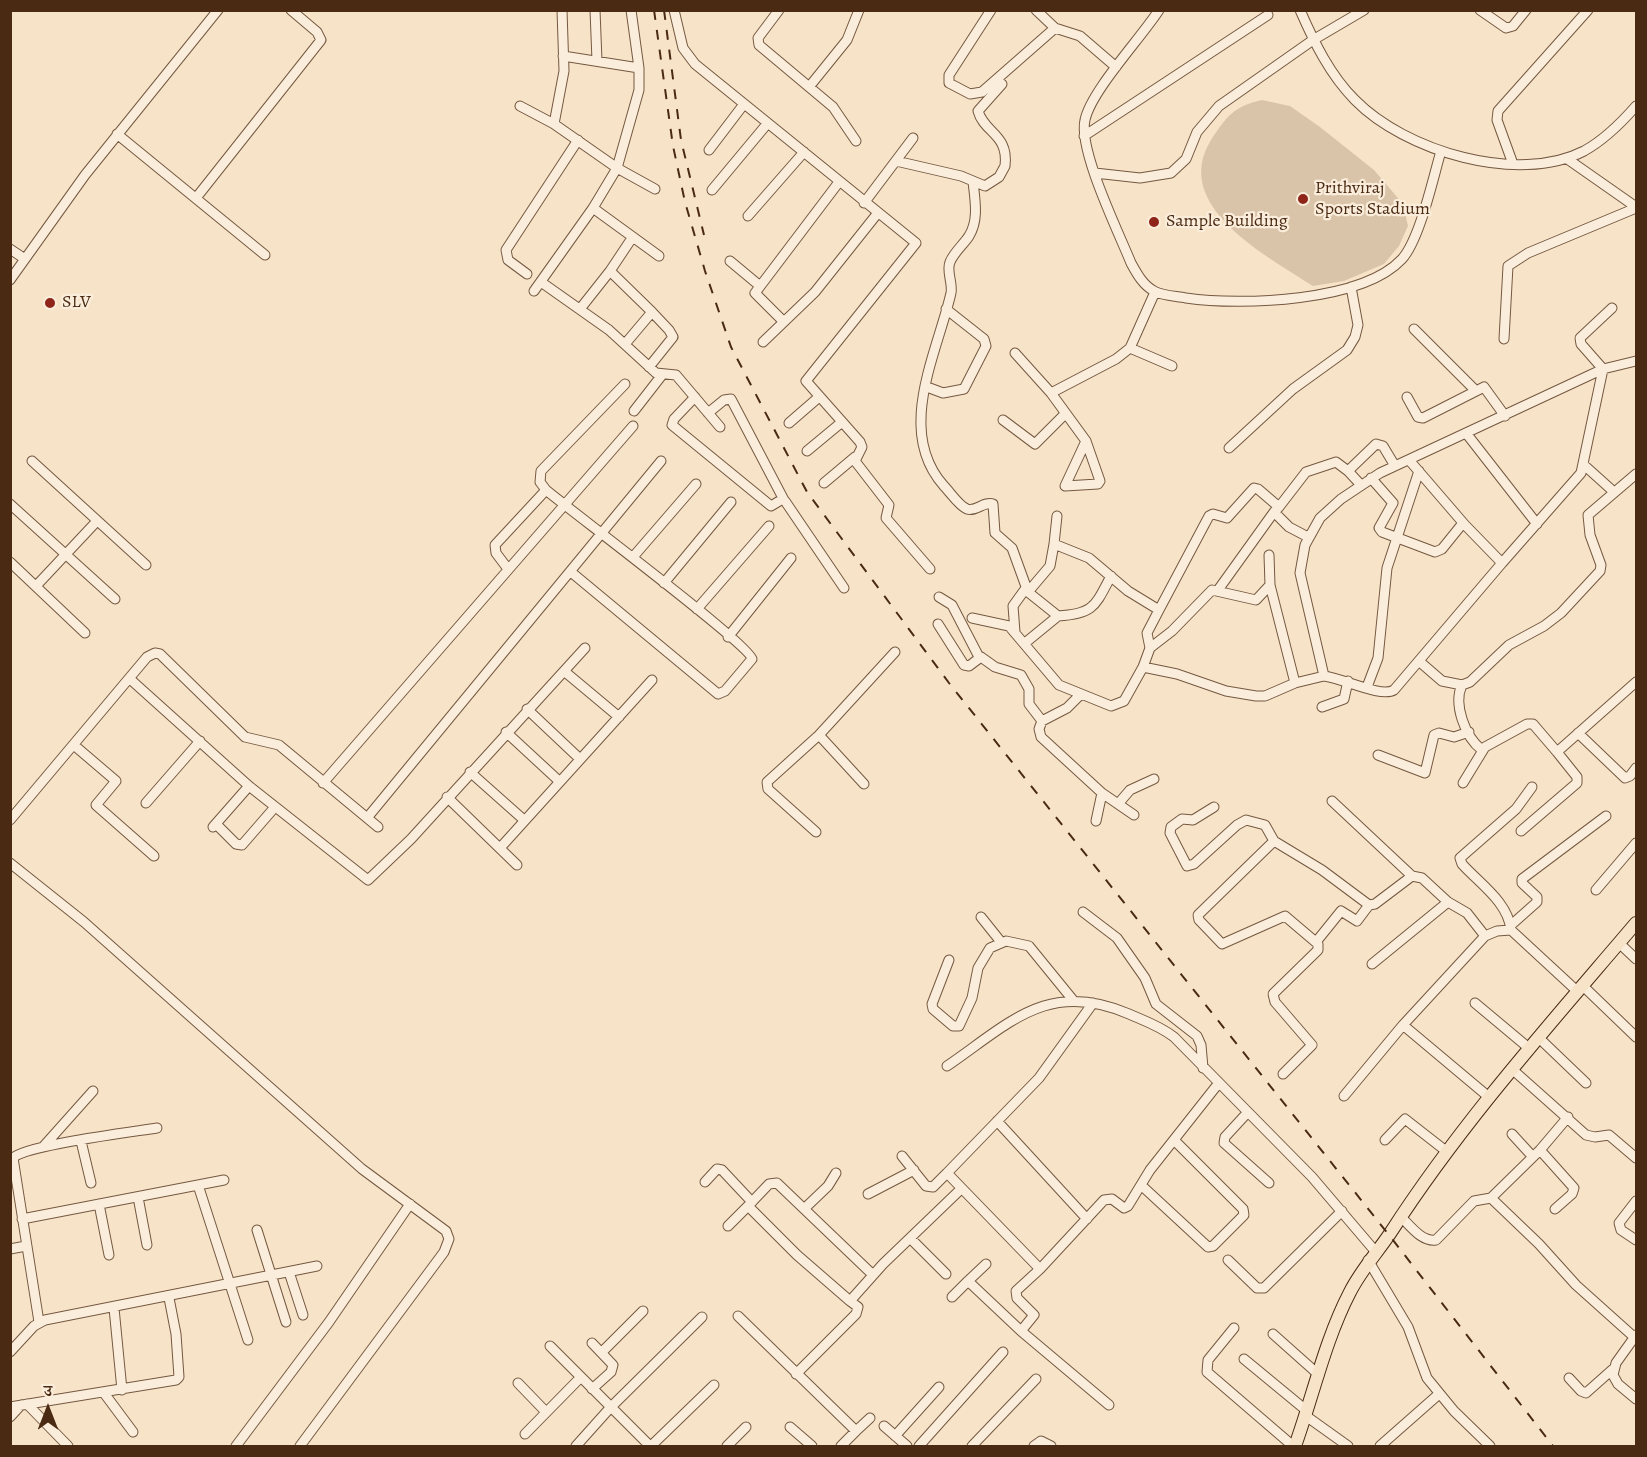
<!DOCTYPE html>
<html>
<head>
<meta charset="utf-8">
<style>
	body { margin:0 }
	#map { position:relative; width:1647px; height:1457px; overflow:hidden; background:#f7e4c8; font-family:Alegreya,"Noto Serif Devanagari",serif }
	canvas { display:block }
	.frame { position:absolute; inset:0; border:12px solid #4a2a13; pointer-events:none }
	.north { position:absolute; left:18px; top:1379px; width:60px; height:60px; -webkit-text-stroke:4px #faeddb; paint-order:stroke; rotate:0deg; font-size:16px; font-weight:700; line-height:24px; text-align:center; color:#4a2a13 }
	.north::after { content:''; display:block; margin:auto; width:21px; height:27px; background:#4a2a13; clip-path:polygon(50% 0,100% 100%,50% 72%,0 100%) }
</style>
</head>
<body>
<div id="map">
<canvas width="1647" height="1457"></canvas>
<div class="frame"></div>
<div class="north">उ</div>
</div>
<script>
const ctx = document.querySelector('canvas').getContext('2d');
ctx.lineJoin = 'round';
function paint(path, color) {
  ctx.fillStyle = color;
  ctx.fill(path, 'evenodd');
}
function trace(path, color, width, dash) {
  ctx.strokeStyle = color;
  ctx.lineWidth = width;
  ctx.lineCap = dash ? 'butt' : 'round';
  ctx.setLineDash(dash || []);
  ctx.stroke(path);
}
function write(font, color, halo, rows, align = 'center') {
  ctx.font = font + ' Alegreya,serif';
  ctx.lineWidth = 4.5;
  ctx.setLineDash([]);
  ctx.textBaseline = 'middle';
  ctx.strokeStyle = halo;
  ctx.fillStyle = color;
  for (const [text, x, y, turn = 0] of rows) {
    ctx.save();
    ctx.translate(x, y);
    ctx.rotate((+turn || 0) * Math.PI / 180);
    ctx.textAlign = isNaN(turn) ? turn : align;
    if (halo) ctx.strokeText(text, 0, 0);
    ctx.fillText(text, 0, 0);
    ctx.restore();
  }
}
paint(new Path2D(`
	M1262 100 1290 106 1320 127 1374 170 1403 204 1408 226 1399 246 1384 264 1344 281 1313 286C1267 256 1170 206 1211 140 1226 117 1234 106 1262 100Z`), '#dac4a9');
const minor = new Path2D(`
	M562 10 564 71 554 124 617 168 655 189
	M595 10 597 61
	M631 10 639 68
	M674 10 683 48 695 64 916 243 806 381 860 442 862 447 855 461 889 505 886 518 930 569
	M779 10 758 38 759 45 833 107 856 141
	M991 10 949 75V83L970 94 982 92 1055 28
	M1036 10 1055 28 1080 36 1116 67
	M1159 10C1141 38 1091 91 1085 120 1078 150 1119 233 1131 263 1137 274 1143 285 1154 291 1163 296 1176 296 1186 298 1241 306 1362 302 1402 259 1420 239 1433 178 1441 151
	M1300 10C1314 42 1330 75 1355 100 1405 151 1518 185 1584 151 1604 140 1622 122 1636 106
	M1480 10 1506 28 1513 26 1526 10
	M809 87 847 40 859 10
	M520 106 554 124
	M117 134 265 255
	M1084 136 1268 15
	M709 150 744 104
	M1566 158 1636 207
	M896 161 961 176 985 186 999 177 1005 166C1009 134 984 133 978 111L1002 84
	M1513 164 1497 120 1498 111 1588 10
	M1095 173 1140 178 1171 173 1186 159 1197 132 1219 106 1313 40 1364 10
	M973 182C975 200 979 220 969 236 964 244 954 252 950 262 946 271 953 283 951 293 937 354 895 431 944 486 950 492 959 506 967 509 976 512 984 501 993 504L995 533 1012 548 1028 592 1058 616 1025 643
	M712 190 767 124
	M196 198 321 40 317 32 291 10
	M864 203 913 138
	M593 208 659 256
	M748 216 804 152
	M10 249 25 259
	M730 261 760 286
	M527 274 508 260 506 250 578 140
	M10 280 85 175 218 10
	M541 282 609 330 656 373 676 375 720 427
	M534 291 593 208 617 168 639 90V68L563 56
	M580 309 610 271
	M783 321 755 293 839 182
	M1414 329 1475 390
	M1504 339 1508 266 1528 253 1636 208
	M763 342 815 292 877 214
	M625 344 652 312 610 271 632 238
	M1130 348 1172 366
	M1015 353 1051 393
	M649 367 673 337 669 330 652 312
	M927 387 943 393 964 389 986 346 984 339 946 309
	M695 397 674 419 672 425 771 506 781 500 785 501 844 588
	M1407 397 1418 417 1423 418 1484 387 1505 416
	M634 411 662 375
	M708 413 724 400 731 399 784 500
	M1003 420 1035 444 1065 414
	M789 423 819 397
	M1466 433 1537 524
	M1086 441 1065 486 1098 484 1100 481 1086 441 1051 393 1116 359 1130 348 1155 292
	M1229 448 1293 389 1347 350 1355 337 1358 325 1351 287
	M807 451 842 422
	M32 461 146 565
	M1584 465 1614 492
	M1371 478 1393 503 1379 528 1382 532 1435 552 1442 549 1463 523
	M824 483 855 457
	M1361 485 1348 471 1376 444 1383 446 1395 466
	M546 490C571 511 750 645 752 659L725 691 718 694 571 572
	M10 504 115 599
	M1279 507 1306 472 1336 462 1348 471
	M1054 544 1057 516
	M1269 555 1270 585 1295 683
	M633 557 696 484
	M10 562 85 633
	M1502 563 1581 473 1603 369 1581 344 1580 338 1612 308
	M508 569 496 553 495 545 546 490 540 482 541 471 625 384
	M664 583 731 502
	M36 586 97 521
	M1218 590 1274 512
	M1028 592 1050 566 1054 544 1089 558 1128 591 1159 610 1147 633 1150 648 1143 667
	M939 597 952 605 979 657
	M697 609 769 526
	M1159 610 1209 516 1213 514 1227 518 1254 488 1258 489 1279 507 1274 512 1289 527 1308 537
	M1058 616C1094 614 1095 606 1111 576
	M972 618 1009 626 1059 685 1111 706 1124 701 1143 667 1177 674 1226 691 1256 696H1265L1295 683 1324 676 1300 573 1305 545 1320 518 1341 499 1380 473 1603 369 1636 361
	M938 624 964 665 969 666 981 657 995 667 1021 675 1029 689V704L1042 721 1067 708 1080 695
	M1015 632 1013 606 1026 588
	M728 637 791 558
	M1150 648 1172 631 1212 590 1256 600 1270 585
	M1420 662 1442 681 1462 685 1470 682 1509 645 1544 626 1561 613 1600 571 1601 565 1590 535 1588 515 1636 474
	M564 671 619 717
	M1324 676C1342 678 1381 698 1394 690L1502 563 1465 525 1409 460
	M130 679 249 786 368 880 411 839 585 648
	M1462 685C1453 704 1465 737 1482 750
	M1367 687 1378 658 1387 568 1419 471
	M1322 707 1344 699 1348 681
	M527 709 580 759
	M1042 721 1039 729 1041 737 1102 793 1096 821
	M506 732 559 781
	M1578 733 1625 778 1630 776 1636 768
	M819 735 864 784
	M75 746 116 781 96 805 154 856
	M1378 755 1425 773 1434 735 1439 733 1454 737 1469 732
	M470 772 524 820
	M323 783 633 426
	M1463 783 1485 747 1527 724H1533L1557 752
	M1102 793 1134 815
	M447 797 517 865
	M1332 801 1412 876 1422 878 1448 902 1467 913 1485 936
	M146 803 200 741
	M1118 804 1130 790 1154 779
	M1214 807 1193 820 1182 819 1171 827 1170 833 1187 866 1194 864 1237 825 1246 820 1265 825 1274 841
	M367 818 661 461
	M10 820 147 657 155 653 160 654 245 737 279 745 378 827
	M216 824 236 844 242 845 275 807
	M213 827 249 786
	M1521 831 1577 783V777L1557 752 1636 682
	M816 832 768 789 767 782 819 735 895 652
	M500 848 652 680
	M10 863 84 922 362 1169 446 1231 449 1239 444 1252 300 1446
	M1596 890 1636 843
	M1083 912 1117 938 1145 978 1156 1004 1197 1036 1201 1045 1203 1068
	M981 917 1001 942
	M1510 926 1537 902V897L1522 883V879L1606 816
	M1511 930C1508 902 1480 884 1462 864L1460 858 1516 809 1532 787
	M1316 942 1341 911 1357 921 1369 905
	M1619 943 1636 959
	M949 960 932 1004 933 1009 953 1026H959L972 998 978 968 990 948 1006 941 1029 946 1073 1000
	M1372 964 1448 902
	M1582 985 1636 1037
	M1093 1003 1039 1078 947 1173 1040 1269 1104 1200 1112 1199 1124 1208 1128 1206 1150 1170 1218 1084
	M1475 1003 1530 1049
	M1539 1038 1586 1083
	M947 1066C1010 1023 1048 979 1129 1014 1145 1021 1160 1026 1174 1037L1312 1177 1375 1251
	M1513 1070 1586 1135 1595 1137 1609 1135 1636 1158
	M1283 1074 1312 1045 1275 1002 1273 994 1318 950V944L1285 916 1222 944 1199 920 1198 915 1274 841 1322 870 1369 905 1375 904 1412 876
	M1344 1096 1403 1025
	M1490 1098 1403 1025 1485 936 1497 931 1511 930 1577 991
	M1248 1112 1225 1137 1224 1143 1269 1183
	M997 1121 1087 1219
	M1512 1134 1533 1157
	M1385 1140 1405 1119 1446 1151
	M81 1141 91 1183
	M43 1147 93 1091
	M1540 1150 1574 1188 1572 1194 1555 1209
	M902 1156 926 1186 933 1187 947 1173
	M705 1182 717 1169 722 1170 752 1202
	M198 1185 248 1340
	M1141 1185 1208 1247 1213 1246 1244 1215 1243 1209 1174 1140
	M868 1194 914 1170
	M138 1197 147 1245
	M1491 1198 1540 1150 1568 1117
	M1636 1201 1619 1223 1621 1230 1636 1240
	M99 1204 109 1255
	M804 1209 828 1186 836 1173
	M1400 1216C1410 1225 1421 1242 1436 1240L1474 1201 1491 1198 1539 1244 1576 1285 1634 1337
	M22 1219 224 1180
	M728 1226 748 1206
	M257 1230 286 1322
	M910 1238 946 1274
	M10 1249 26 1246
	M1228 1260 1257 1288H1264L1342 1211
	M1368 1260 1408 1327 1427 1378 1454 1411 1490 1446
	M986 1264 968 1281 1021 1331
	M1040 1269 1016 1291 1017 1298 1034 1315 1021 1331 1109 1405
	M289 1272 303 1315
	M872 1274 777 1183 769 1184 748 1206 797 1255 850 1301 883 1264 961 1189
	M952 1297 968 1281
	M114 1308 122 1390
	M738 1316 856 1431 841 1446
	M39 1322 13 1158C26 1145 132 1132 157 1128
	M1234 1328 1208 1360 1207 1372 1293 1446
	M1273 1334 1319 1375
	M1636 1335 1616 1363 1613 1375 1618 1384 1636 1399
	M592 1343 613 1365 611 1372 592 1389
	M550 1346 650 1446
	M10 1352 34 1326 45 1320 317 1266
	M602 1352 643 1311
	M1244 1359 1307 1411
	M796 1374 856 1314 858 1307 850 1301
	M1569 1378 1581 1391 1586 1393 1613 1369
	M518 1383 546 1412
	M104 1393 133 1432
	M27 1404 68 1446
	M10 1407 176 1380 179 1377 176 1334 169 1298
	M1306 1416 1348 1446
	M10 1417 21 1405
	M884 1426 907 1446
	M790 1427 812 1446
	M856 1431 870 1418
	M525 1434 581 1377
	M895 1436 939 1387
	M236 1446 329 1322 410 1204
	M576 1446 610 1408 702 1317
	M651 1446 714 1385
	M727 1446 746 1427
	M919 1446 1003 1352
	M972 1446 1036 1379
	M1034 1446 1041 1441 1051 1446
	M1380 1446 1439 1394`);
const major = new Path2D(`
	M1295 1446C1313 1396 1325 1340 1350 1292 1361 1270 1377 1253 1391 1232 1462 1122 1551 1023 1636 923`);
trace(minor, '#755840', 11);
trace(major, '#4a2a13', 14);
trace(minor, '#faeddb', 9);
trace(major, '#f7e4c8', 12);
trace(new Path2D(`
	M654 10 673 146 685 202 705 271 731 347 807 492 949 683 1389 1235 1553 1446
	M664 10 681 140 704 235`), '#4a2a13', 2, [10, 10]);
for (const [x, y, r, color] of [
	[1303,199,6,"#8f2418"],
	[1154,222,6,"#8f2418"],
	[50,303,6,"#8f2418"]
]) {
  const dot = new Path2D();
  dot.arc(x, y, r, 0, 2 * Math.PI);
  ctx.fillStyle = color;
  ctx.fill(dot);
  trace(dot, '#faeddb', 2);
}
write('18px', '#4a2a13', '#faeddb', [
	["Prithviraj",1315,189],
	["Sports Stadium",1315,210],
	["Sample Building",1166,222],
	["SLV",62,303]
], 'left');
</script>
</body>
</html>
